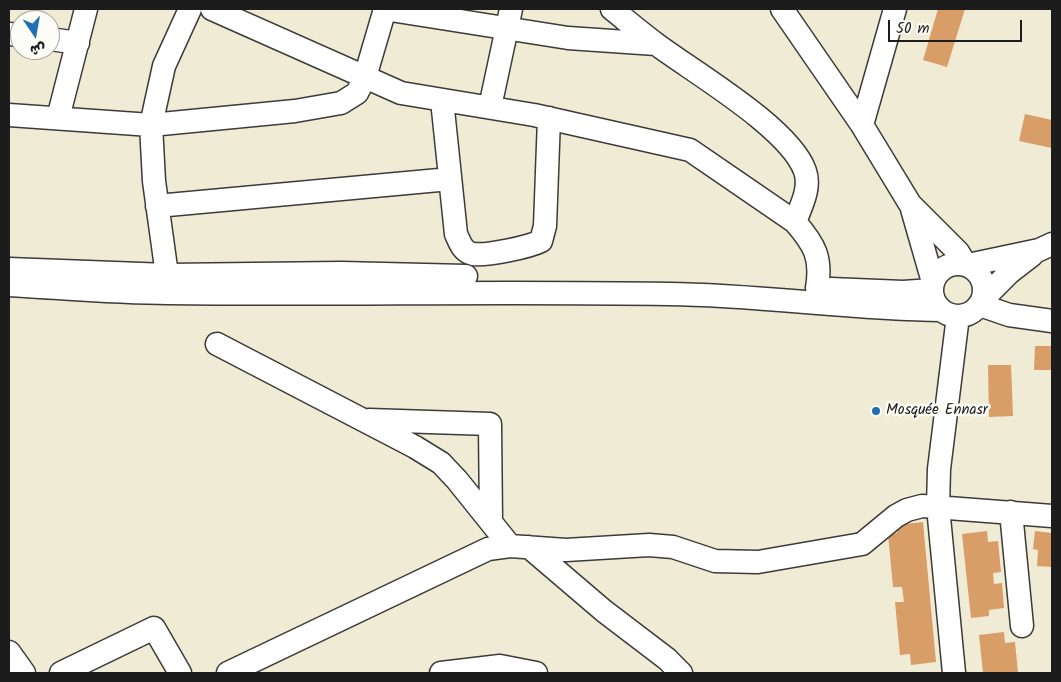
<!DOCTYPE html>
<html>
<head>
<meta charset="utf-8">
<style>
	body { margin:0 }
	#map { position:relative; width:1061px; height:682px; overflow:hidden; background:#f0ebd4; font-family:Kalam,"Playpen Sans Arabic",sans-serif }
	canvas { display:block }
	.frame { position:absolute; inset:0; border:10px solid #1c1c1c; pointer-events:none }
	.north { position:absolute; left:10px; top:10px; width:50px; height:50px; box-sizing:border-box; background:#fdfcf7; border:1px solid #a3a29f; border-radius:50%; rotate:168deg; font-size:14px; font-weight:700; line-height:20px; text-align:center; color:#1c1c1c }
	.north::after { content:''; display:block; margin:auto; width:18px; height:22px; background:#1f6fb2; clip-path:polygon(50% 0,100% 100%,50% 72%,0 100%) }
	.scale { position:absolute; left:888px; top:20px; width:134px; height:22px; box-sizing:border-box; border:2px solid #1c1c1c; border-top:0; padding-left:6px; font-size:15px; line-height:18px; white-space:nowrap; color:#1c1c1c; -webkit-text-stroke:4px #fdfcf7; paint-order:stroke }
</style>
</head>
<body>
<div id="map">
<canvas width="1061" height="682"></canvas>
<div class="frame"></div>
<div class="north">ش</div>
<div class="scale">50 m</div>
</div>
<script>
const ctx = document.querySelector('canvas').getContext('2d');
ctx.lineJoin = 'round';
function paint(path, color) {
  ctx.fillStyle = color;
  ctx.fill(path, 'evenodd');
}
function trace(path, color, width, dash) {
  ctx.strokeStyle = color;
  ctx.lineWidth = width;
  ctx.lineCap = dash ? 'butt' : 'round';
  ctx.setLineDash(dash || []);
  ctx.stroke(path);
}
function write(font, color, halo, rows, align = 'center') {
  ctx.font = font + ' Kalam,sans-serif';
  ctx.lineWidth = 5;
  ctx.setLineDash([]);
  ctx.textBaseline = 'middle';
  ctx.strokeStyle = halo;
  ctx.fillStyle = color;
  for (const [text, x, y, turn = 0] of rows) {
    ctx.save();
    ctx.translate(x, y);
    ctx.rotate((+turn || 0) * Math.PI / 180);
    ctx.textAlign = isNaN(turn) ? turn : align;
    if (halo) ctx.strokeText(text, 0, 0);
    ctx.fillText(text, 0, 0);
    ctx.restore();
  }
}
paint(new Path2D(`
	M938 9H965L947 67 923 60Z
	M1025 114 1052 120V148L1019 141Z
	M1035 346H1052V370H1034Z
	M988 365H1011L1013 416 989 417Z
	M923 522 936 662 911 665 910 654 900 655 895 602H904L902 587H893L888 534 897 533V525Z
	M987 531 988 542 998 541 1001 572 993 573 994 584 1002 583 1004 608 989 610V616L971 618 962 534Z
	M1035 531 1052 533V567L1037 566 1038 550 1033 549Z
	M1004 632 1005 643 1015 642 1018 673H983L979 635Z`), '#d99d67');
const minor = new Path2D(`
	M212 9 401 93 534 115 690 150 795 222C815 245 822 258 817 288
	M384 9 568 38 656 44
	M612 9C627 21 641 33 656 44 695 73 790 128 805 171 811 188 801 206 795 222
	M782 9 862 125 910 204 958 252 966 265
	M9 34 20 35
	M50 39 78 43
	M442 100 456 234C460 243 463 252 473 254 487 256 529 247 541 241L545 226 549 118
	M490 107 511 9
	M9 115 151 125 295 111 341 103 357 93 365 77 385 9
	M58 118 86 9
	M862 125 895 9
	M157 206 450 179
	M912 209 933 282
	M932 290a26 26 0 1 1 52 0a26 26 0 1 1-52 0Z
	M968 265 1039 250 1052 244
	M9 269 167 275 341 273 466 276
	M9 285C62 288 115 293 168 293 335 295 502 291 669 294 760 295 850 309 941 310
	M831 289 903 292 932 290
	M166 290 167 275 154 181 151 125 164 66 190 9
	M984 298 1010 272 1032 255
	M980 305 1009 315 1052 321
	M217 344 415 447 441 463 457 480 510 546
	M369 420 490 424 491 522
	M1011 512 1022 626
	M529 547 604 611 667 659 681 673
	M9 652 24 673
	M61 673 154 628 180 673
	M228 673 488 549 510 546 566 550 649 545 673 547 715 561 758 562 862 544 896 516 907 510 922 506 1052 516
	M441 673 500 666 536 673
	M954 673 938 507 939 469 958 316`);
trace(minor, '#3c3b38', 25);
trace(minor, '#fff', 22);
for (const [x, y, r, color] of [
	[876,411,5,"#1f6fb2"]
]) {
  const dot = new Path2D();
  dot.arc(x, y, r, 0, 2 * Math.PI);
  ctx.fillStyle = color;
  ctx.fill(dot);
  trace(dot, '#fdfcf7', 2);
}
write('15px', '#1c1c1c', '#fdfcf7', [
	["Mosquée Ennasr",886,411]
], 'left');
</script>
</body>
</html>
